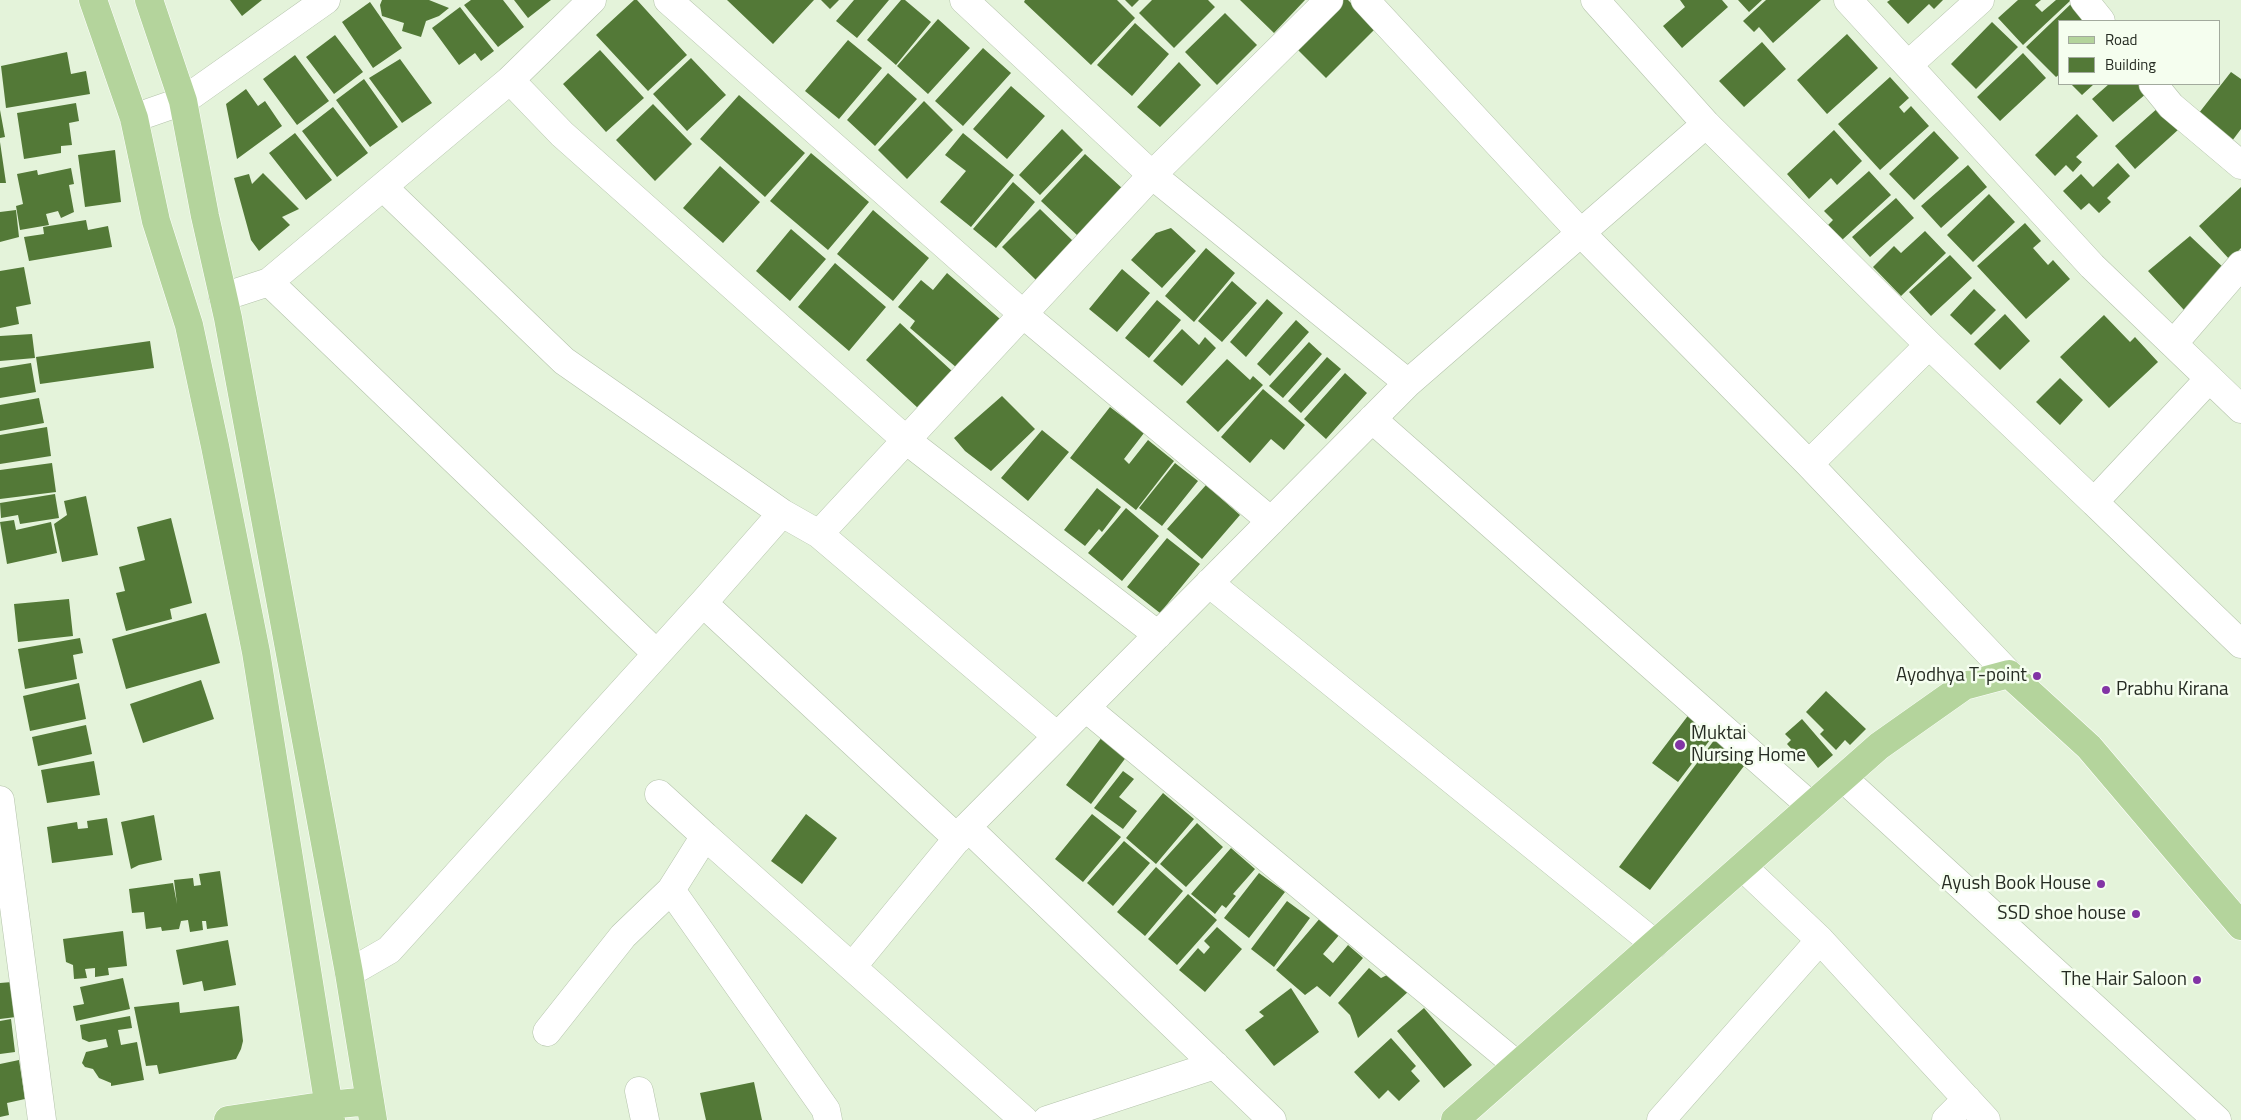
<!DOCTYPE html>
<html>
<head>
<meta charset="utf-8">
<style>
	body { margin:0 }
	#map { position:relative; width:2241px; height:1120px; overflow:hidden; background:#e4f3da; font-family:"Titillium Web",sans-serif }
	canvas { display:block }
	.legend { position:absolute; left:2058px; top:20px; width:162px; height:65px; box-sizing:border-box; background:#f5feef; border:1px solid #a2aa9d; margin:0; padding:6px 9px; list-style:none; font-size:15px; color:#262c23 }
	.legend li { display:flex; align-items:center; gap:10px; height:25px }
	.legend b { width:25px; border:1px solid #a2aa9d }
</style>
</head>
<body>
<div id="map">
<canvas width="2241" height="1120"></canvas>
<ul class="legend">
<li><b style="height:6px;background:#b4d49c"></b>Road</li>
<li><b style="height:14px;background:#537937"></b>Building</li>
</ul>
</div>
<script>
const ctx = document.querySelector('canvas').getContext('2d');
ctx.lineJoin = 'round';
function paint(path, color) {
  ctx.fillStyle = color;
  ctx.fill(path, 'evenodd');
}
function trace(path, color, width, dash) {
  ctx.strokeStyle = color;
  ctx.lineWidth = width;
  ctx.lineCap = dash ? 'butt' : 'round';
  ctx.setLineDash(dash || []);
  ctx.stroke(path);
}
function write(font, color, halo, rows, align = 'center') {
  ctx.font = font + ' "Titillium Web",sans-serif';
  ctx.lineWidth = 5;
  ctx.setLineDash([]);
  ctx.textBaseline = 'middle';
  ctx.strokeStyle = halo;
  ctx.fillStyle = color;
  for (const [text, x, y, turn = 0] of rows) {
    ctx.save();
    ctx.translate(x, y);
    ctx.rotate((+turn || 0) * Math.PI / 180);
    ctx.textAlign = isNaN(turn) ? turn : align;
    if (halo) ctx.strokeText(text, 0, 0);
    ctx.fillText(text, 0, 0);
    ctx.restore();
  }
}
paint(new Path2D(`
	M230 0H262L242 16Z
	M382 0H429L449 8 439 16 426 21 421 37 402 31 404 23 382 16 380 5Z
	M471 0H503L524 27 498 47 464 5Z
	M514 0H551L528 18Z
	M634 0H637L687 55 648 91 596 35Z
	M727 0H814L773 44Z
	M821 0H839L830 9Z
	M854 0H889L857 38 836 21Z
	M901 0H905L931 22 896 65 867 40Z
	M1025 0H1117L1135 18 1091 65 1024 2Z
	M1125 0H1139L1132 7Z
	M1152 0H1208L1215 7 1174 48 1139 13Z
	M1240 0H1305L1274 33Z
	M1340 0H1348L1376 28 1326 78 1293 45Z
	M1680 0H1722L1728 7 1682 48 1663 26 1685 7Z
	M1738 0H1762L1749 12Z
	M1766 0H1821L1773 43 1759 27 1754 32 1743 21Z
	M1890 0H1943L1934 9 1929 4 1908 24 1887 2Z
	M2018 0H2041L2035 5 2042 12 2056 0H2071L2023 45 1998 18Z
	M2074 1 2091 21H2060V74L2056 77 2026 47Z
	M370 2 402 48 373 68 342 22Z
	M460 7 494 51 481 61 475 53 459 65 432 28Z
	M1225 13 1257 45 1217 85 1185 52Z
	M938 19 970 48 928 94 897 66Z
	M1992 22 2018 47 1976 89 1951 64Z
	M1135 23 1169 54 1132 96 1097 65Z
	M1847 34 1878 68 1827 114 1797 80Z
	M335 35 363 72 334 94 306 57Z
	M848 40 882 68 839 119 805 91Z
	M1762 42 1786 69 1744 107 1719 81Z
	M983 48 1011 73 963 126 935 101Z
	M600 50 644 98 606 132 563 84Z
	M67 52 71 74 86 71 90 94 6 108 1 66Z
	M2023 53 2046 78 2000 121 1977 97Z
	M295 55 329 101 297 125 263 79Z
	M691 58 726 95 687 131 653 94Z
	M400 59 432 103 402 123 369 78Z
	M1179 62 1201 85 1160 127 1137 107Z
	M2231 72 2241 79V129L2229 145 2195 118Z
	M888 73 917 99 875 146 847 120Z
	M1890 77 1909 98 1899 107 1904 113 1911 106 1929 126 1880 170 1838 124Z
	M364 79 398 127 370 147 336 100Z
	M2071 84H2094L2082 95Z
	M2109 84H2138L2147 93 2113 122 2092 99Z
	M1011 86 1045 116 1007 159 973 129Z
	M246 89 258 106 265 101 282 126 237 159 226 104Z
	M739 95 805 153 765 197 700 139Z
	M924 101 953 130 907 179 878 150Z
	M76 103 79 121 69 123 72 145 61 146V153L24 159 17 113Z
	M653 104 692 144 655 181 616 140Z
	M333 107 368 153 337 177 302 131Z
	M2159 107 2179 129 2135 169 2115 146Z
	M0 110 5 137 0 138Z
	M2077 114 2098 136 2076 157 2082 162 2073 172 2066 165 2055 176 2035 155Z
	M1062 129 1083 150 1040 195 1019 175Z
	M1834 130 1862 161 1837 185 1831 178 1809 199 1787 174Z
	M1934 131 1959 158 1914 200 1889 174Z
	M295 133 332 180 306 200 269 153Z
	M963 133 1014 175 971 227 940 202 966 171 945 155Z
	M0 142 6 183H0Z
	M115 150 121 202 85 207 78 155Z
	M811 153 869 202 828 250 770 201Z
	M1085 154 1123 189 1078 236 1041 201Z
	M2118 163 2130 176 2107 198 2111 202 2099 213 2089 203 2081 210 2063 191 2081 174 2093 187Z
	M1968 165 1987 187 1941 228 1921 206Z
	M720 166 760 202 723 243 683 208Z
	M71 168 74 184 69 185 74 212 61 218 58 211 46 214 49 225 20 230 16 206 23 204 17 174 37 170 38 175Z
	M1869 171 1891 195 1842 240 1828 225 1833 220 1824 211Z
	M263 173 299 209 282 217 290 225 259 251 251 240 234 178 249 174 252 184Z
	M1013 182 1035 202 996 248 973 229Z
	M2241 187V248L2230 260 2199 226Z
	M1989 194 2015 222 1973 262 1947 235Z
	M1896 198 1914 218 1870 257 1852 237Z
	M1040 209 1074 242 1036 280 1002 247Z
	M16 210 19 237 0 242V212Z
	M873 210 929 258 893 301 837 254Z
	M86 220 88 230 108 226 112 247 29 261 24 237 44 234 43 227Z
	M2025 223 2041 241 2033 248 2048 265 2053 260 2070 279 2026 319 1977 266Z
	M1171 228 1196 251 1162 288 1131 260 1156 233Z
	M791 229 826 259 790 301 756 271Z
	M1925 231 1946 253 1901 296 1873 267 1894 246 1901 253Z
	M2190 236 2225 269 2184 310 2148 271Z
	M1206 248 1235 273 1194 322 1165 296Z
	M1950 255 1972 278 1931 316 1909 292Z
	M835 263 886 307 849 351 798 307Z
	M24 267 31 304 16 307 19 324 0 328V271Z
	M1122 269 1150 293 1117 332 1089 309Z
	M947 273 1000 319 957 368 910 328 915 321 898 307 921 280 933 290Z
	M1232 281 1257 303 1222 342 1198 321Z
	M1974 289 1996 310 1971 335 1950 315Z
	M1267 299 1283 313 1246 357 1230 342Z
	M1157 300 1181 320 1149 358 1125 338Z
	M2005 314 2030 341 2000 370 1974 344Z
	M2104 315 2130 342 2135 337 2158 362 2109 408 2060 357Z
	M1296 320 1309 332 1270 376 1257 364Z
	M900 323 953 372 919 409 866 360Z
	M1182 329 1199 345 1205 337 1216 348 1182 386 1153 361Z
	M32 334 35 358 0 361V336Z
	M150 341 154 368 40 384 36 357Z
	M1309 342 1322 354 1283 398 1269 386Z
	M1327 357 1341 369 1301 413 1288 401Z
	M1227 359 1250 380 1253 376 1263 385 1218 432 1186 402Z
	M31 363 36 392 0 398V368Z
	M1345 373 1367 393 1326 439 1304 419Z
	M2060 378 2083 400 2060 425 2036 402Z
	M1263 389 1305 425 1284 450 1271 439 1250 463 1221 437Z
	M1002 396 1035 429 991 471 965 451 954 438Z
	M39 398 44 423 0 431V405Z
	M1110 407 1144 433 1124 459 1129 464 1148 440 1174 461 1136 510 1070 458Z
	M47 427 51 456 0 464V435Z
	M1042 430 1069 452 1028 501 1001 478Z
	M52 463 56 492 0 499V470Z
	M1175 463 1198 481 1162 526 1139 508Z
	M1206 485 1240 515 1202 559 1167 529Z
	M1097 488 1121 507 1102 532 1099 529 1085 546 1064 530Z
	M55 494 59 518 20 524 18 515 1 518 0 503Z
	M86 496 98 555 62 562 54 524 67 515 64 501Z
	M1126 508 1159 536 1122 581 1088 553Z
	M171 518 192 603 170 609 172 619 126 631 116 593 125 591 119 567 145 560 137 527Z
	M14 520 16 530 51 522 57 553 7 564 0 522Z
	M1167 538 1200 564 1160 613 1127 587Z
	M69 599 73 636 18 642 14 604Z
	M206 613 220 663 126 689 112 639Z
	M80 638 83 653 73 655 77 679 25 689 18 649Z
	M201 680 214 719 143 743 130 704Z
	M79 683 86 719 30 731 23 696Z
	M1826 691 1866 729 1850 745 1845 740 1836 750 1820 734 1824 730 1806 712Z
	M1690 713 1716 732 1678 782 1652 763Z
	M1802 719 1833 755 1818 768 1804 750 1798 756 1787 744 1791 740 1785 734Z
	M86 725 92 754 38 766 32 737Z
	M1102 737 1127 756 1091 804 1066 785Z
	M1715 739 1733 753 1744 766 1650 890 1619 867Z
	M94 761 100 795 47 803 41 770Z
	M1123 771 1134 779 1119 797 1137 811 1123 829 1094 808Z
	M1163 793 1194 819 1156 864 1126 838Z
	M806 814 837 838 802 884 771 861Z
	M1092 814 1121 837 1083 882 1055 859Z
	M154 815 162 860 139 865 131 869 121 822Z
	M107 818 113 855 52 863 47 827 77 822 78 829 88 828 87 821Z
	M1197 823 1223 847 1186 887 1160 864Z
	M1124 841 1150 863 1113 906 1087 883Z
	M1231 848 1255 869 1233 894 1236 896 1226 908 1222 905 1215 914 1191 894Z
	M1156 867 1183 891 1145 936 1117 912Z
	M220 871 228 926 207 929 206 921H202L203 930 190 932 188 920 181 921 179 929 162 931 161 927 146 929 144 912 132 913 129 889 173 883 177 904 174 880 193 878 194 886 201 885 199 874Z
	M1259 873 1285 892 1249 938 1224 918Z
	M1188 894 1217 920 1177 965 1148 939Z
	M1287 901 1310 918 1274 967 1251 949Z
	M1321 917 1340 934 1323 954 1333 963 1348 945 1363 958 1330 997 1317 986 1305 995 1276 970Z
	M1217 927 1242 949 1205 992 1179 970 1198 948 1204 954 1210 947 1204 941Z
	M123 931 127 966 108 968 109 975 95 977V968L85 969 87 978 74 979 73 965 66 962 63 939Z
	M228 940 236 985 204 991 202 981 183 985 176 950Z
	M1369 968 1381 978 1393 972 1410 990 1358 1038 1350 1015 1338 1003Z
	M123 978 130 1009 76 1021 73 1006 84 1004 80 987Z
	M12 982 16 1017 0 1019V983Z
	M1291 988 1319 1032 1274 1066 1245 1030 1264 1016 1259 1012Z
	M179 1002 180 1013 239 1006 243 1041 241 1049 236 1059 159 1074 157 1065 146 1066 134 1007Z
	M1424 1008 1472 1065 1444 1088 1397 1031Z
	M130 1016 132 1028 118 1030 121 1045 137 1042 144 1080 111 1086V1083L99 1078 93 1069 85 1067 82 1063 86 1052 108 1047 106 1039 89 1042 82 1039 80 1025Z
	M11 1019 15 1052 0 1054V1021Z
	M1391 1038 1416 1066 1411 1071 1420 1081 1399 1101 1388 1090 1379 1099 1354 1072Z
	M19 1060 25 1099 7 1103 9 1115 0 1117V1064Z
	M754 1082 762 1120H706L700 1093Z`), '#537937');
const minor = new Path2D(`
	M592 0 510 80 562 134 906 440 1158 635
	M668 0 1023 314 1271 521
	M964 0 1152 175 1408 383
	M1365 0 1581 233 1809 464 2009 674
	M1595 0 1706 124 1929 345 2094 502
	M1848 0 2092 266 2241 409
	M2084 0 2101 21
	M1908 65 1980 0
	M2153 84 2171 106 2241 165
	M134 118 183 101 326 0
	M383 187 564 361 782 513
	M269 282 657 654
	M223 297 269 282 510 80
	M2174 343 2241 265
	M2209 379 2094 502 2241 644
	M1372 419 1811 806
	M1809 464 1929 345
	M819 534 1057 736
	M1209 583 1655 944
	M703 603 782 513 819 534 1152 175 1329 0
	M1086 708 1517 1065
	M1843 778 2217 1120
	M659 794 705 836
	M0 800 42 1120
	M967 827 1408 383 1706 124
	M1743 867 1820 940 1986 1120
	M671 890 705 836 852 967 967 827 1272 1120
	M852 967 1024 1120
	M349 973 389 950 703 603 958 839
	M547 1032 623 936 671 890 826 1110 828 1120
	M639 1091 645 1120
	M1047 1120 1215 1065
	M1661 1120 1820 940
	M1946 1120 1967 1099`);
const major = new Path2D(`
	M93 0 134 118 156 221 189 325 215 446 256 652 331 1120
	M149 0 183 101 205 216 228 318 349 973 373 1120
	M228 1120 328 1105 370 1101
	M1455 1120 1879 746 1964 686 2009 674 2089 747 2241 926`);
trace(minor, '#b4c3ab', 29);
trace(major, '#fff', 29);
trace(minor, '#fff', 28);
trace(major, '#b4d49c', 28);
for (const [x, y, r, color] of [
	[2037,676,5,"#8234a5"],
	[2106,690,5,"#8234a5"],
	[1680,745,6,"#8234a5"],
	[2101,884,5,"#8234a5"],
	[2136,914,5,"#8234a5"],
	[2197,980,5,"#8234a5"]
]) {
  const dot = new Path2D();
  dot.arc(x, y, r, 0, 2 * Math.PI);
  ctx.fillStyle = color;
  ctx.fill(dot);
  trace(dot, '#f5feef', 2);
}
write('19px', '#262c23', '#f5feef', [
	["Ayodhya T-point",2027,676],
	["Prabhu Kirana",2116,690,"left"],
	["Muktai",1691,734,"left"],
	["Nursing Home",1691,756,"left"],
	["Ayush Book House",2091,884],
	["SSD shoe house",2126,914],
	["The Hair Saloon",2187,980]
], 'right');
</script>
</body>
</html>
